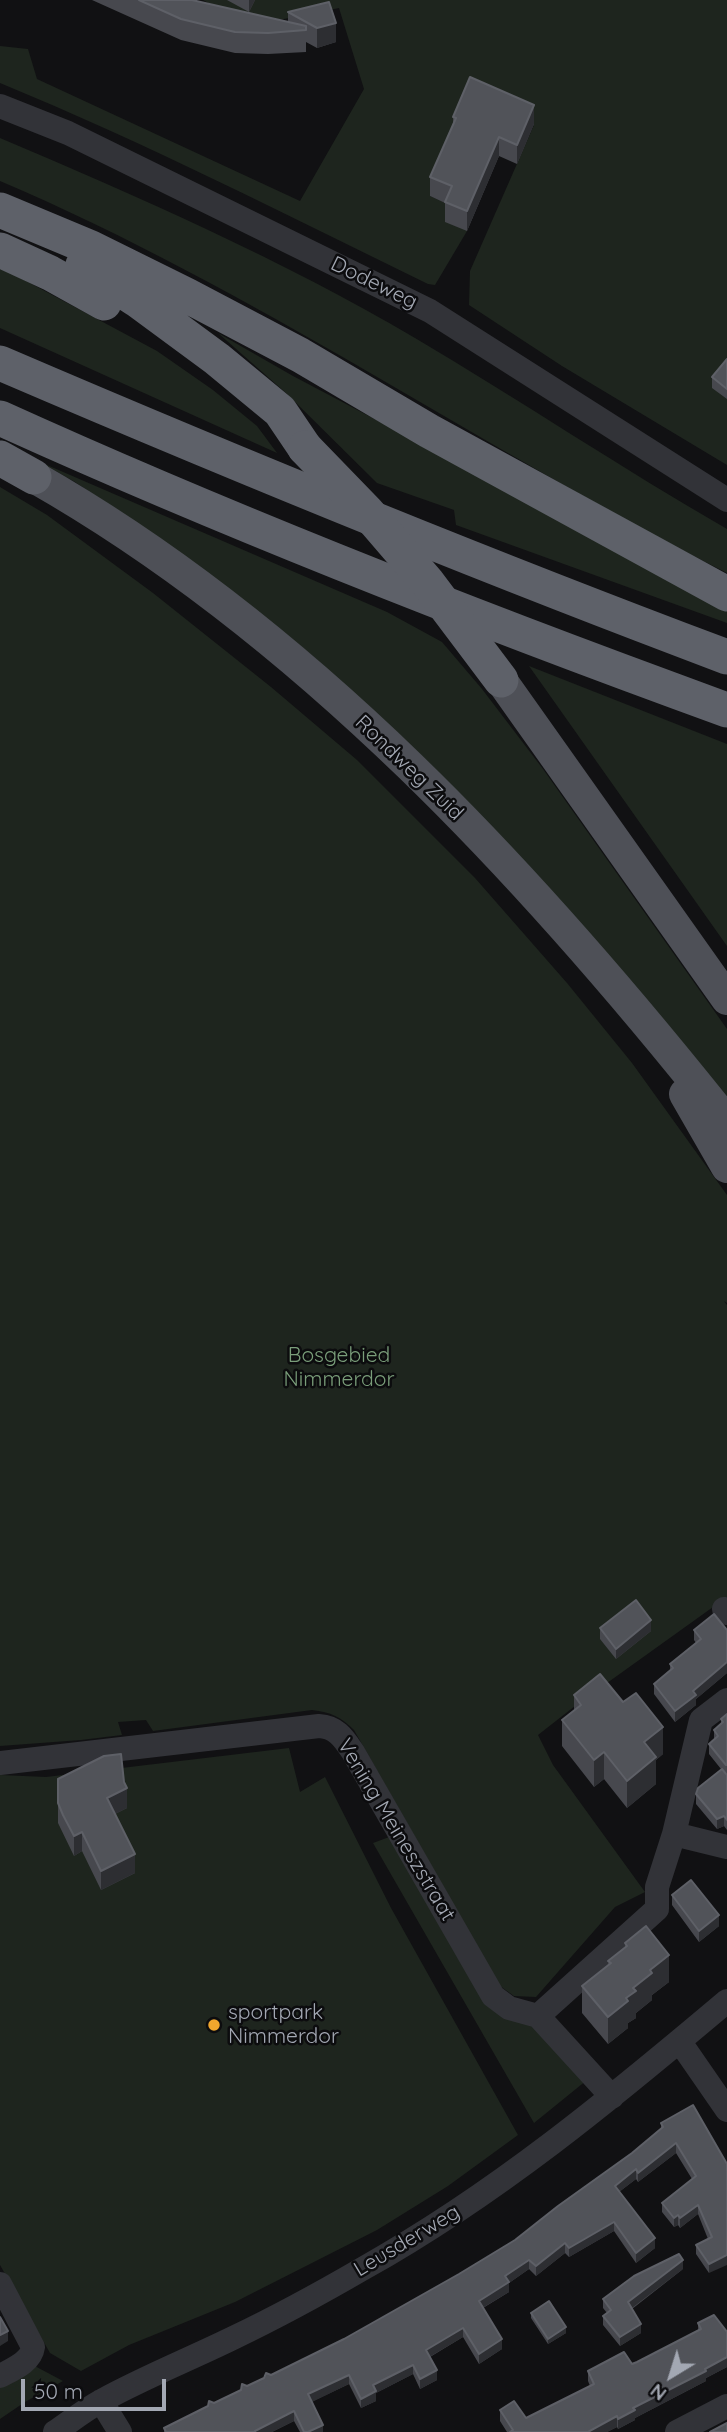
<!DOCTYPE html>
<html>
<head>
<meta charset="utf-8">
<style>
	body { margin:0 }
	#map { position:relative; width:727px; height:2432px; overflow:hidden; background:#111113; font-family:Quicksand,sans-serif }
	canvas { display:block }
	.north { position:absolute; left:636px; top:2341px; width:70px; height:70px; -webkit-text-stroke:5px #0c0c0e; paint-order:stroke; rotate:218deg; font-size:19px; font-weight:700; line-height:28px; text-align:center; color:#a3a8b3 }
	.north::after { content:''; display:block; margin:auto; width:24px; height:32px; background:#a3a8b3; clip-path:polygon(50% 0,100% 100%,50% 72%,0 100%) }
	.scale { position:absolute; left:21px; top:2379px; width:145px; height:32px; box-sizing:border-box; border:4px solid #a3a8b3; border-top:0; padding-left:9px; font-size:21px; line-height:24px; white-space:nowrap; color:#a3a8b3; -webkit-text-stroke:5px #0c0c0e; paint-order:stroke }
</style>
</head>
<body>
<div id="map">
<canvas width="727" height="2432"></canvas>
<div class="north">N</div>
<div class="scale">50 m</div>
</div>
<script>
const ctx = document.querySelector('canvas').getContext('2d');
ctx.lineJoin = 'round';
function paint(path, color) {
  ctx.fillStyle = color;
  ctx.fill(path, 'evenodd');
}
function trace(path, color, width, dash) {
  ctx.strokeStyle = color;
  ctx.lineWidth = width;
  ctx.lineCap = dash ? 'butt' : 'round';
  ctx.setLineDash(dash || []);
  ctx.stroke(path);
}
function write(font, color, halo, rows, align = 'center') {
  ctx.font = font + ' Quicksand,sans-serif';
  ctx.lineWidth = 5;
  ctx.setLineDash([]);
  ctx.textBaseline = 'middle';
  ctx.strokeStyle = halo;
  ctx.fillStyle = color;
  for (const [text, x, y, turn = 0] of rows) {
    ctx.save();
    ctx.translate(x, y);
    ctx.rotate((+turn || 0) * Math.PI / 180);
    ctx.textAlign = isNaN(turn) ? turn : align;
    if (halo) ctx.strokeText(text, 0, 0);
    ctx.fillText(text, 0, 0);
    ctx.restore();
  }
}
paint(new Path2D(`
	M203 0H727V465L562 366 469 305 470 271 534 125 430 196 452 206 467 231 435 285 428 284C287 215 146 143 0 83V46L28 49 37 79 300 201 364 89 339 8 249 26Z
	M0 138C141 198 283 260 415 338 520 400 621 468 727 529V573C482 449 254 289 0 181Z
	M0 267 157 351 213 390 257 426 277 453 0 328Z
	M218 333 293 376 727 605V623L456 525 454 510 377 483 286 393Z
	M40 462 387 612 442 642 482 689 543 769 727 1029V1101L403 741 314 657 255 609 161 540 75 482Z
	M0 487 47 515 153 593 271 687 357 760 475 878 567 983 632 1063 727 1195V1303L724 1301 727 1305V1597L575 1706 538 1735 553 1765 645 1892 615 1907 536 1997 514 1996 500 1986 354 1730C341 1717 331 1712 312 1710L153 1731 146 1720 118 1722 122 1735 81 1740 0 1746Z
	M529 666 727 744V946Z
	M289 1748 300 1792 325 1777 391 1908 518 2135 448 2186 377 2230 235 2302 129 2345 81 2371 50 2353 0 2265V1775L46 1777Z
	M392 1836 485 1997 538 2024 587 2080 534 2123 373 1843Z
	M31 2364 63 2381 25 2402 0 2419V2381Z`), '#1e251e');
trace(new Path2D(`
	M0 106 68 133 430 311 727 500
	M724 1609 727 1613
	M0 1763 319 1726C337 1727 344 1739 353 1752L493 1996 509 2008 538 2016 612 2097
	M674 1834 727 1847
	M538 2016 657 1909V1887L674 1834 701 1720 727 1700
	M680 2042 727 2110
	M0 2284 33 2347C31 2362 13 2369 0 2376
	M101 2401 120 2432
	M55 2432C71 2421 86 2409 103 2400 145 2377 190 2359 233 2338 277 2317 321 2293 364 2268 496 2194 612 2098 727 2001
	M677 2432 727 2406`), '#323338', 24);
trace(new Path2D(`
	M34 477C308 633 533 878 727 1122
	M501 680 727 999
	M685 1094 727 1167`), '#4e5057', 32);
trace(new Path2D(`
	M0 210 91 248 188 296 300 355 429 431 727 594
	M0 250 50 273 104 303
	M83 265 137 300 217 359 280 411 305 448
	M0 363C240 466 482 565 727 657
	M0 418C238 526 482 621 727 710
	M0 458 34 477`), '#5e6169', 35);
trace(new Path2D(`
	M305 448 367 512 428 583 501 680`), '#5e6169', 35);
paint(new Path2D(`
	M92 0H192L288 22V12L329 2 336 42 317 48 306 42V52L268 54 235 53 181 40Z
	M227 0H255L249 12Z
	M453 117 534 124 517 164 499 156 467 231 445 222V203L430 196V177L453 125Z
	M727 359V399L712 388V377Z
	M600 1628 651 1631 616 1659 600 1639Z
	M694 1630H727V1673L696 1699V1705L675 1722 654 1694V1684L670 1671V1664L696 1643 694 1640Z
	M574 1695 663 1754 656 1760V1784L627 1808 604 1779 594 1787 562 1746V1720L574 1711Z
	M727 1714V1830L724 1826 717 1829 696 1804V1794L721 1769 709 1754V1744L714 1740V1730L721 1724V1719Z
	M58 1779 127 1808 115 1814 135 1873 101 1890 82 1851 74 1856 58 1823Z
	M672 1895 719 1926 699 1942 672 1905Z
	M625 1943 669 1982 652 1995V2000L636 2013V2018L628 2023V2028L608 2044 582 2013V1986L608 1965V1961L625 1947Z
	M661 2123 727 2164 709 2273 696 2254V2245L708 2239 698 2214 680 2228 678 2225 674 2227 662 2212V2203L692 2179 676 2153 638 2182 636 2179 619 2192 655 2248 636 2263 614 2231 569 2257 565 2253 536 2276 529 2269 509 2283V2292L483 2308 502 2349 479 2364 463 2337 430 2357 437 2380 420 2389 413 2374 376 2393V2401L361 2408 349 2384 311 2402 323 2432H300L294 2421 272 2432H164V2428L344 2339 459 2274 515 2240 632 2153 661 2129Z
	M683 2269 632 2309 641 2333 620 2346 603 2325V2316L607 2313 603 2308V2299Z
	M531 2313 566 2333 548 2344 531 2318Z
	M698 2323 727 2332V2367L706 2378V2381L635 2418V2420L618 2429 617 2427 607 2432H507L500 2421V2410L526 2418 590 2386 588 2381V2371L637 2362 698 2330Z`), '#47484e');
paint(new Path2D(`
	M249 0H255L249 12Z
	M336 23V42L317 48V28Z
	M534 105V124L517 164V145Z
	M499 137V156L467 231V211Z
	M651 1620V1631L616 1659V1649Z
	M727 1662V1673L696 1699V1705L675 1722V1711L693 1691Z
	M663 1727V1754L656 1760V1784L627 1808V1781L644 1742Z
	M604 1752V1779L594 1787V1760Z
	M127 1788V1808L107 1818V1798Z
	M724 1816V1826L717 1829V1819Z
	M82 1832V1851L74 1856V1836Z
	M135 1854V1873L101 1890V1871Z
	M719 1915V1926L699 1942V1931Z
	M669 1955V1982L652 1995V2000L636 2013V2018L628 2023V2028L608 2044V2017L626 1998 633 1988 650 1970Z
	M676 2143V2153L638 2182V2173Z
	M636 2169V2179L615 2195V2186Z
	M698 2205V2214L680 2228V2218Z
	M678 2215V2225L674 2227V2218Z
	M614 2222V2231L569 2257V2248Z
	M655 2238V2248L636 2263V2253Z
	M565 2243V2253L536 2276V2266Z
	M727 2255V2265L709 2273V2264Z
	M529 2260V2269L509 2283V2292L479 2310V2301L505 2276Z
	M683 2260V2269L628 2311V2302Z
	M641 2324V2333L620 2346V2337Z
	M566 2327V2333L548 2344V2339Z
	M463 2328V2337L426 2359V2350Z
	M8 2331V2341L0 2346V2335Z
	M502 2339V2349L479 2364V2354Z
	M727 2357V2367L706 2378V2381L635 2418V2420L618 2429V2419L633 2408Z
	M413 2365V2374L376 2393V2401L361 2408V2399L373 2385Z
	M437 2370V2380L420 2389V2379Z
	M349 2375V2384L308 2404V2394Z
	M294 2411V2421L272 2432H255V2431Z
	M617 2416V2427L607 2432H588Z
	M323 2425V2432H308Z`), '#2d2e32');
const building = new Path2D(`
	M139 0H192L306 26V30L268 33 235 32 181 19Z
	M329 2 336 23 317 28 288 12Z
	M470 77 534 105 517 145 499 137 467 211 445 202 452 186 430 177 456 118 453 117Z
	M727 359V389L712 377Z
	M636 1600 651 1620 616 1649 600 1628Z
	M714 1614 727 1630V1662L693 1691 696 1695 675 1711 654 1684 673 1668 670 1664 701 1639 694 1630Z
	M600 1674 623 1702 636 1693 663 1727 644 1742 656 1757 627 1781 604 1752 594 1760 562 1720 581 1705 574 1695Z
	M727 1714V1765H726L709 1744 718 1736 714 1730 723 1722 721 1719Z
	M121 1754 124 1782 127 1788 107 1798 135 1854 101 1871 82 1832 74 1836 63 1815 58 1803V1779L104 1756Z
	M722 1769 727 1775V1820L724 1816 717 1819 696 1794 698 1788Z
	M691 1880 719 1915 699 1931 672 1895Z
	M646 1926 669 1955 650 1970 652 1973 633 1988 636 1991 626 1998 628 2001 608 2017 582 1986 611 1963 608 1961 627 1946 625 1943Z
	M693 2105 727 2164V2255L709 2264 696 2245 712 2237 698 2205 680 2218 678 2215 674 2218 662 2203 696 2176 676 2143 638 2173 636 2169 615 2186 655 2238 636 2253 614 2222 569 2248 565 2243 536 2266 529 2260 505 2276 509 2282 479 2301 502 2339 479 2354 463 2328 426 2350 437 2370 420 2379 413 2365 373 2385 376 2391 361 2399 349 2375 308 2394 323 2425 308 2432H304L294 2411 255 2431V2432H166L164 2428 208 2406 209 2401 214 2403 241 2390 242 2384 247 2386 264 2378 266 2373 271 2375 344 2339 459 2274 515 2240 558 2206 632 2153 663 2127 661 2123Z
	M679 2254 683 2260 628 2302 641 2324 620 2337 603 2316 611 2310 603 2299 634 2276Z
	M549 2301 566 2327 548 2339 531 2313Z
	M714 2315 727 2332V2357L705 2369 706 2371 633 2408 635 2410 618 2419 617 2416 588 2432H510L513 2430 500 2410 514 2401 526 2418 594 2384 588 2371 624 2352 632 2364 637 2362 701 2329 698 2323Z
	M0 2317 8 2331 0 2335Z
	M727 2423V2432H710Z`);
paint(building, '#515359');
trace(building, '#5e6067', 2);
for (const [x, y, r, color] of [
	[214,2025,7,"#efa62d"]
]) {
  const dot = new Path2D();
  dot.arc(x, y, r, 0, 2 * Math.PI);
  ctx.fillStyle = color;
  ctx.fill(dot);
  trace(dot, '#0c0c0e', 2.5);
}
write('21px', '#a3a8b3', '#0c0c0e', [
	["Dodeweg",374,283,26],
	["Rondweg Zuid",409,768,44],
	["Vening Meineszstraat",396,1830,59],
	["Leusderweg",407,2241,-31]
]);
write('21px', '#7a9e7a', '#0c0c0e', [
	["Bosgebied",339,1356],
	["Nimmerdor",339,1380]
]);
write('21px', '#a3a8b3', '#0c0c0e', [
	["sportpark",228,2013],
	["Nimmerdor",228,2037]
], 'left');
</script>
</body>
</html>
